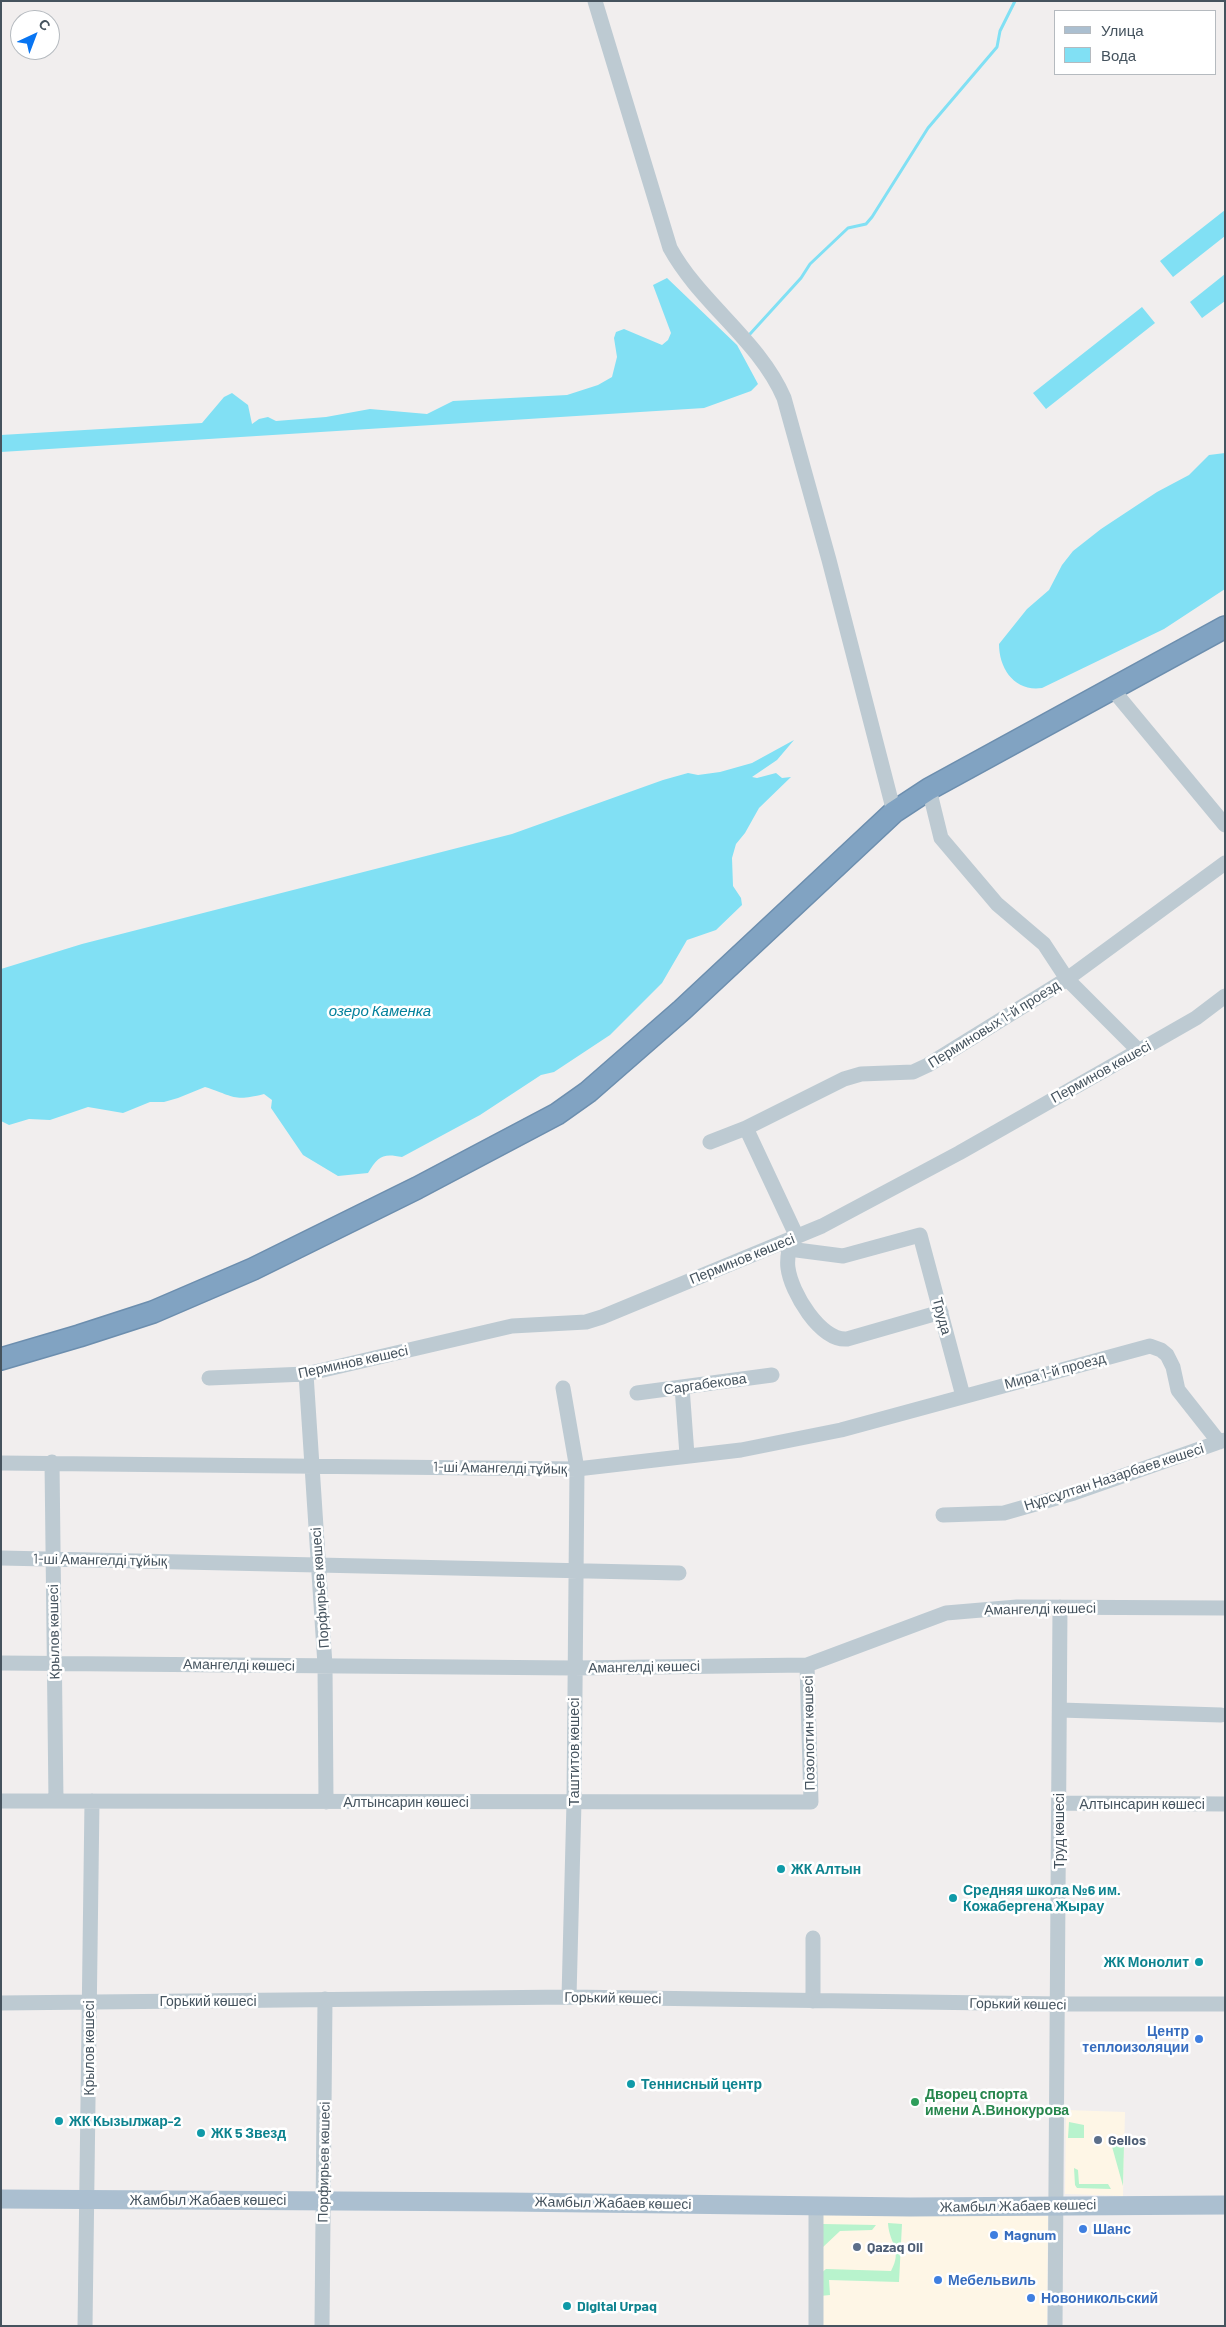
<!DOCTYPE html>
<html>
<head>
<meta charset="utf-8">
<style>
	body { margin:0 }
	#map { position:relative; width:1226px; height:2327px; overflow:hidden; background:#f1eeee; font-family:Barlow,sans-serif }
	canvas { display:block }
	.frame { position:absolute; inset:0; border:2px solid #45535e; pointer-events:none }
	.legend { position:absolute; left:1054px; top:10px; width:162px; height:65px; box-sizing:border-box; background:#fff; border:1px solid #b5babf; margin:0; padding:6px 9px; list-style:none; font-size:15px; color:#45535e }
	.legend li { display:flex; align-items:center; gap:10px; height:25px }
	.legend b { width:25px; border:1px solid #b5babf }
	.north { position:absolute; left:10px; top:10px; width:50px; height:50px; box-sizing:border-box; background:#fff; border:1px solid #b5babf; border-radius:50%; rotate:43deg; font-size:14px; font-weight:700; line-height:20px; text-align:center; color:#45535e }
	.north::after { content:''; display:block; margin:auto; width:18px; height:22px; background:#0875f2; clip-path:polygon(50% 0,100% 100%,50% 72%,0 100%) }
</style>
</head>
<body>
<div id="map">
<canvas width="1226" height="2327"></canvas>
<div class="frame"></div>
<ul class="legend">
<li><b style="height:6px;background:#abbfd0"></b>Улица</li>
<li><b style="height:14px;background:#81e0f4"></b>Вода</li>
</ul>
<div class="north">С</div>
</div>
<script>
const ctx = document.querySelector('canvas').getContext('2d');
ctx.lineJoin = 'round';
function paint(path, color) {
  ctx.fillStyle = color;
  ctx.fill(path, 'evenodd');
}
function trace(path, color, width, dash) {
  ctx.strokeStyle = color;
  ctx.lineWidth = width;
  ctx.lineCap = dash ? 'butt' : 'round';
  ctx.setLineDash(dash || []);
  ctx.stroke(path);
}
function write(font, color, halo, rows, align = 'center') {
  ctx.font = font + ' Barlow,sans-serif';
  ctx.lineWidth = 5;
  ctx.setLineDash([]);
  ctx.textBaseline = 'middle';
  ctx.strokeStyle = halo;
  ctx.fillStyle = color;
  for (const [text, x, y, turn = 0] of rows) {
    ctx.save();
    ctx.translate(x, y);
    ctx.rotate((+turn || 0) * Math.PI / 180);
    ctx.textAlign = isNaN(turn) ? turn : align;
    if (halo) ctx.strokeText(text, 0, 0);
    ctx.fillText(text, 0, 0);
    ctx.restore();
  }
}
paint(new Path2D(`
	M1066 2110 1125 2112 1123 2196 1065 2194Z
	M820 2215 1048 2216 1047 2326H821Z`), '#fef6e6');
paint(new Path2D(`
	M1069 2122 1084 2125V2138H1068Z
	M1111 2143 1124 2145 1123 2186Z
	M1074 2168 1078 2170 1079 2184H1108L1111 2189 1077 2188 1075 2185Z
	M888 2223 902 2224 899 2282 829 2280 830 2295 820 2296V2274L826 2269 891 2271C903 2249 889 2244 888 2223Z
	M823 2224 876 2225 872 2230 840 2231 822 2248Z`), '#b8f3cd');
paint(new Path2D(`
	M1225 210V236L1173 277 1160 261Z
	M1225 274V301L1202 318 1190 302Z
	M667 278 737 345 758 384 751 391 704 408 1 452V435L202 423 224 397 232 393 248 405 252 424 259 419 268 417 276 421 326 417 370 409 427 414 453 401 567 395 598 385 612 377 617 357 614 338 616 332 624 329 662 345 668 340 671 333 653 285Z
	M1142 307 1155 323 1046 409 1033 393Z
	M1225 453V589L1164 629 1042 688C1015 692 999 669 999 644L1027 609 1049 590 1062 565 1073 551 1101 529 1157 492 1189 475 1209 455Z
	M794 740 777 760 752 777 757 778 776 773 782 778 791 777 759 808 745 833 736 844 732 858 733 886 741 898 742 905 716 930 687 940 662 983 610 1035 554 1072 541 1075 480 1115 402 1157C383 1153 378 1156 368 1173L338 1176 303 1155 271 1108 272 1100 264 1094C233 1102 234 1096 205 1087L178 1098 164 1102H150L123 1113 88 1107 50 1120 29 1119 9 1125 1 1121V969L82 944 512 834 663 780 688 773 698 775 720 772 752 763Z`), '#81e0f4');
trace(new Path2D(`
	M750 334 801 278 810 264 848 228 866 224 872 217 928 128 997 47 1000 31 1015 1`), '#81e0f4', 3);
const highway = new Path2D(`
	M1 1359 79 1336 153 1312 253 1269 417 1188 557 1114 588 1092 682 1010 894 812 929 789 1225 627`);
trace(highway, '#6c8eae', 24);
trace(new Path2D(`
	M595 1 670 248C700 303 759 340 784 398L829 560 894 812
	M1113 690 1225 825
	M929 789 941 838 997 904 1044 944 1067 979 1138 1050
	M746 1128 797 1237
	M710 1142 746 1128 844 1079 861 1074 913 1072 928 1065 1067 979 1225 863
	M787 1241 789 1249 843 1256 920 1235 963 1396
	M789 1249C788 1255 787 1262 788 1268 791 1292 820 1341 847 1339L941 1312
	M306 1374 325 1665 326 1802
	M209 1378 306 1374 512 1326 586 1322 602 1317 822 1226 959 1153 1147 1046 1196 1018 1225 996
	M682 1387 687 1455
	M563 1388 577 1469 574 1802 569 1997
	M637 1393 772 1375
	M52 1462 56 1801
	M1 1463 577 1469 741 1450 841 1430 1150 1346 1161 1350 1167 1355 1173 1367 1178 1390 1219 1442
	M943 1515 1004 1513 1074 1493 1225 1440
	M1 1558 679 1573
	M1 1663 574 1668 807 1665 946 1613 1017 1607 1225 1608
	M1060 1710 1221 1715
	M1 1801 811 1802 807 1665
	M1060 1803 1225 1804
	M813 1938V2001
	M1 2003 569 1997 1059 2004H1225
	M85 2326 92 1801
	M322 2326 325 1999
	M816 2326V2207
	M1055 2326 1060 1607`), '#bdcad2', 15);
trace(new Path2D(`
	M1 2199 508 2202 910 2207 1225 2205`), '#abbfd0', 19);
trace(highway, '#81a3c2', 21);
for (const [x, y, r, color] of [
	[781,1869,5,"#0f9aa8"],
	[953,1898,5,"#0f9aa8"],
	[1199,1962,5,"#0f9aa8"],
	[1199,2039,5,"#3f7fe0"],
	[631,2084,5,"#0f9aa8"],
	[915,2102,5,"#2e9e5b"],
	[59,2121,5,"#0f9aa8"],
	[201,2133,5,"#0f9aa8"],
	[1098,2140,5,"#5c6f8a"],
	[1083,2229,5,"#3f7fe0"],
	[994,2235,5,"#3f7fe0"],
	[857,2247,5,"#5c6f8a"],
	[938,2280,5,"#3f7fe0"],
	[1031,2298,5,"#3f7fe0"],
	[567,2306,5,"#0f9aa8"]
]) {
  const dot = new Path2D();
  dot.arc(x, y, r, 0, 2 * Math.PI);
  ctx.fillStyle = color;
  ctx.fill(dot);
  trace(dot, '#fff', 2);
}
write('14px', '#45535e', '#fff', [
	["Перминовых 1-й проезд",994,1024,-32],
	["Перминов көшесі",1101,1072,-29],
	["Перминов көшесі",742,1259,-22],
	["Труда",942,1316,75],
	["Перминов көшесі",353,1362,-12],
	["Мира 1-й проезд",1055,1371,-15],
	["Саргабекова",705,1384,-8],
	["1-ші Амангелді тұйық",500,1468,1],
	["Нұрсұлтан Назарбаев көшесі",1114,1477,-18],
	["1-ші Амангелді тұйық",100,1560,1],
	["Порфирьев көшесі",320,1588,-94],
	["Амангелді көшесі",1040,1609,-1],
	["Крылов көшесі",54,1632,-91],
	["Амангелді көшесі",239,1665,1],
	["Амангелді көшесі",644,1667,-1],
	["Позолотин көшесі",809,1733,-91],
	["Таштитов көшесі",574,1752,-90],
	["Алтынсарин көшесі",406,1802],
	["Алтынсарин көшесі",1142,1804],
	["Труд көшесі",1059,1831,-90],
	["Горький көшесі",613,1998,1],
	["Горький көшесі",208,2001],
	["Горький көшесі",1018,2004,1],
	["Крылов көшесі",89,2048,-90],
	["Порфирьев көшесі",324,2162,-89],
	["Жамбыл Жабаев көшесі",208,2200],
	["Жамбыл Жабаев көшесі",613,2203,1],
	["Жамбыл Жабаев көшесі",1018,2206,-1]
]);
write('bold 14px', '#0d838f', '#fff', [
	["ЖК Алтын",791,1869],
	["Средняя школа №6 им.",963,1890],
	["Кожабергена Жырау",963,1906],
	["ЖК Монолит",1189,1962,"right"],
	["Теннисный центр",641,2084],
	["ЖК Кызылжар-2",69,2121],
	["ЖК 5 Звезд",211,2133],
	["Digital Urpaq",577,2306]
], 'left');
write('bold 14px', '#366cbe', '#fff', [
	["Центр",1189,2031,"right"],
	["теплоизоляции",1189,2047,"right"],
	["Шанс",1093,2229],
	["Magnum",1004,2235],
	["Мебельвиль",948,2280],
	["Новоникольский",1041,2298]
], 'left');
write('bold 14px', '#27864d', '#fff', [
	["Дворец спорта",925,2094],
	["имени А.Винокурова",925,2110]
], 'left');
write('bold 14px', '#4e5e75', '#fff', [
	["Gelios",1108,2140],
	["Qazaq Oil",867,2247]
], 'left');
write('italic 15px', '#03819c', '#fff', [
	["озеро Каменка",380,1011]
]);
</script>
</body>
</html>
